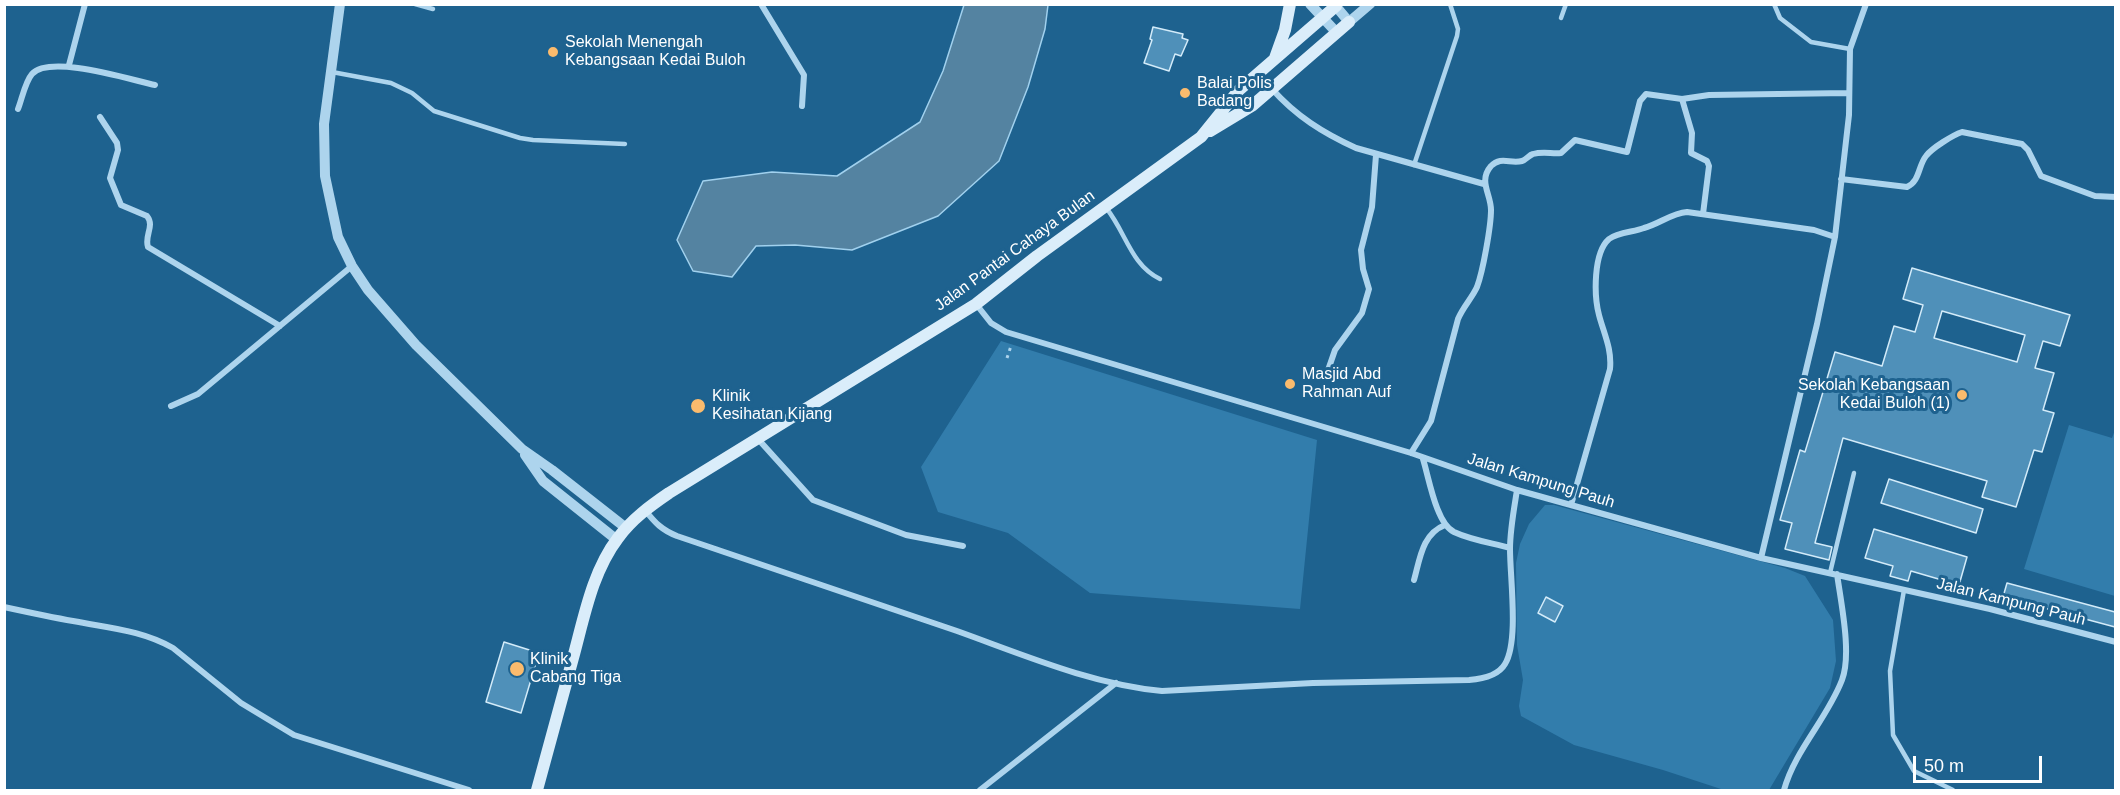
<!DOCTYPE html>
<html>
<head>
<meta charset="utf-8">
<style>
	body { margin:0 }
	#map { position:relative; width:2120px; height:795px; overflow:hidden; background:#1e628f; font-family:Helvetica,sans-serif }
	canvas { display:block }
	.frame { position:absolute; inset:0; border:6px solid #fff; pointer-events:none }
	.scale { position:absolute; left:1913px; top:756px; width:129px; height:27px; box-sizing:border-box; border:3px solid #fff; border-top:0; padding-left:8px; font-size:18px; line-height:21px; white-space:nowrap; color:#fff; -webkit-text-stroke:4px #1e628f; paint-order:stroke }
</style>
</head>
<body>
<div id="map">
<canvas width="2120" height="795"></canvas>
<div class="frame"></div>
<div class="scale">50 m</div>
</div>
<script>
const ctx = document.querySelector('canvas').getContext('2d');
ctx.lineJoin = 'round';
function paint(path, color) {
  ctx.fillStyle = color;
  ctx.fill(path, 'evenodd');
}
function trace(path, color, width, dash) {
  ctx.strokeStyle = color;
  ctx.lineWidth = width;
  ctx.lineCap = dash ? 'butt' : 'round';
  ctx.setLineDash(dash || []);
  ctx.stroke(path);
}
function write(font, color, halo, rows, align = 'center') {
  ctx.font = font + ' Helvetica,sans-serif';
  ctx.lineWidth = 6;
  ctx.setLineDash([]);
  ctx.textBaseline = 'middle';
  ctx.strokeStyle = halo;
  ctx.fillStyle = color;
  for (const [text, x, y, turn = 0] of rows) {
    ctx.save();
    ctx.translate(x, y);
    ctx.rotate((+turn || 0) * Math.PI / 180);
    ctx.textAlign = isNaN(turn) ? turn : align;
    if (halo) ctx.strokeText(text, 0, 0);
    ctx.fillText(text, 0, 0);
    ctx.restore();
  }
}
paint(new Path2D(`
	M1001 341 1317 440 1300 609 1090 593 1008 533 938 512 921 467Z
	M2069 425 2112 438 2115 430V596L2024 569Z
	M1545 505H1554L1785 568 1805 576 1833 620 1836 661 1830 688 1769 790H1724L1663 770 1574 745 1521 716 1519 706 1523 680 1517 645 1516 563 1520 544 1529 524Z`), '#327dac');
const water = new Path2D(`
	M964 5H1048L1045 29 1028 87 999 161 938 216 852 250 795 245 756 246 732 277 693 271 677 240 703 181 772 172 837 176 920 122 943 71Z`);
paint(water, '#5483a1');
trace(water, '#a1d1ee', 1.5);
const building = new Path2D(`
	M1153 27 1183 34 1182 38 1188 40 1181 56 1175 54 1169 71 1144 63 1152 40 1150 39Z
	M1912 268 2070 315 2060 346 2043 341 2035 368 2054 373 2043 410 2054 413 2042 452 2034 450 2016 507 1982 497 1987 481 1843 438 1815 543 1832 547 1829 560 1785 549 1792 523 1780 520 1800 450 1805 452 1835 352 1882 366 1894 326 1915 332 1923 305 1903 299ZM1942 311 2025 335 2017 362 1934 338Z
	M1889 479 1983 509 1976 533 1881 503Z
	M1874 529 1967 557 1959 585 1911 571 1908 581 1890 576 1893 566 1865 558Z
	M2007 583 2115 612V627L2003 597Z
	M1546 597 1563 606 1555 622 1538 613Z
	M504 642 539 653 521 713 486 702Z`);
paint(building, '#4f90b9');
trace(building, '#d3ebf9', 1.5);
trace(new Path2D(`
	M1007 358 1011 346`), '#add4ed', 3, [3, 4.5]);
trace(new Path2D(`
	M415 4 433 9
	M1774 4 1780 18 1811 42 1850 49
	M1561 18 1566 4
	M332 72 391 83 412 93 434 111 520 138 533 140 625 144
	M1414 165 1457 36 1458 29 1450 4
	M1107 209C1126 233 1131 265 1160 279
	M1830 573 1854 473
	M1904 590 1890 671 1893 735 1914 771 1953 790`), '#add4ed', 4.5);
trace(new Path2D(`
	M761 4 804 75 802 106
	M69 65 85 4
	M1272 89C1296 116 1323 133 1356 148L1484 184
	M1682 99 1692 133 1691 153 1707 161 1709 166 1703 214
	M18 109C22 99 25 82 32 74 50 54 131 80 155 85
	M100 117 117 143 118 150 110 178 121 205 147 216C155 226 144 236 148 247L280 326
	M1841 179 1907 187C1920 181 1918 166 1926 156 1932 148 1953 135 1962 132L2022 144 2028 150 2041 176 2095 196 2116 197
	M976 304 991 323 1006 332 1411 453 1517 490 1761 558 1990 609 2116 642
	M1326 376 1335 350 1362 313 1369 289 1363 269 1361 250 1372 207 1376 155
	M171 406 198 394 352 266
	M758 439 813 500 906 535 963 546
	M1411 453 1431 421 1458 319C1463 307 1472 298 1477 287 1483 271 1491 226 1491 210 1491 194 1478 181 1491 166 1501 156 1510 164 1522 161 1526 160 1529 155 1533 154 1543 151 1552 154 1561 153L1575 140 1627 152 1640 101 1646 94 1682 99 1709 95 1848 93
	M1423 459C1429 478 1436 523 1454 532 1471 540 1492 543 1510 548
	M1571 505 1610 369C1612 349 1604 334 1599 315 1594 296 1593 253 1609 239 1618 232 1634 232 1644 228 1659 224 1672 213 1687 212L1814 230 1835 237
	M645 510C655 523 662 530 677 536 771 567 864 599 957 631 1024 655 1091 684 1162 691L1313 683 1469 680C1482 679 1498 676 1505 664 1519 641 1510 578 1510 549 1510 530 1514 509 1517 490
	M1761 558 1817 324 1835 237 1849 115 1850 49 1866 4
	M1414 580C1420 559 1422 534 1445 525
	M4 607C27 612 50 617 73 621 108 628 142 630 173 648L241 703 294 735 469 790
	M980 790 1116 683
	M1784 790C1795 750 1827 719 1842 680 1852 654 1841 603 1837 574`), '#add4ed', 6);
trace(new Path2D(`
	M340 4 324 124 325 176 338 237 352 266 368 290 416 345 522 449 552 470 626 528
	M1310 4 1337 33
	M1334 4 1349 22 1370 4
	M525 455 543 481 617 540`), '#add4ed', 10);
trace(new Path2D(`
	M1275 58 1285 30 1290 4
	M1210 131 1253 105 1349 22
	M537 790C549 746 561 702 573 658 584 618 592 572 618 538 632 519 650 506 669 493L976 304 1037 256 1201 137 1239 90 1336 6`), '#daedfa', 12);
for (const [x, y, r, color] of [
	[553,52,6,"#fbbb6d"],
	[1185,93,6,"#fbbb6d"],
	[1290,384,6,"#fbbb6d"],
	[1962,395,6,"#fbbb6d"],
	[698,406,8,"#fbbb6d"],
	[517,669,8,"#fbbb6d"]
]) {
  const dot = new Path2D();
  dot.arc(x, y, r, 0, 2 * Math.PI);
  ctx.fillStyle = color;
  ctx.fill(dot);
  trace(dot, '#1e628f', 2);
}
write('16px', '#fff', '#1e628f', [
	["Sekolah Menengah",565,43],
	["Kebangsaan Kedai Buloh",565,61],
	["Balai Polis",1197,84],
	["Badang",1197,102],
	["Masjid Abd",1302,375],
	["Rahman Auf",1302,393],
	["Sekolah Kebangsaan",1950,386,"right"],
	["Kedai Buloh (1)",1950,404,"right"],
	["Klinik",712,397],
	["Kesihatan Kijang",712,415],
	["Klinik",530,660],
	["Cabang Tiga",530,678]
], 'left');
write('16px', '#fff', '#1e628f', [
	["Jalan Pantai Cahaya Bulan",1015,251,-36],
	["Jalan Kampung Pauh",1541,481,17],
	["Jalan Kampung Pauh",2011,602,14]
]);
</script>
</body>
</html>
